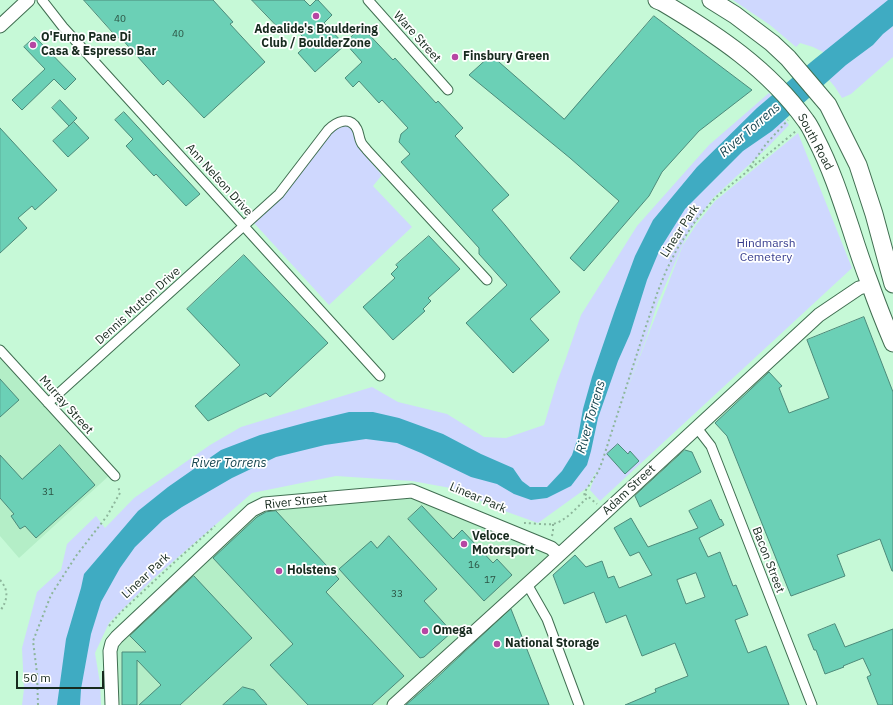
<!DOCTYPE html>
<html>
<head>
<meta charset="utf-8">
<style>
	body { margin:0 }
	#map { position:relative; width:893px; height:705px; overflow:hidden; background:#c6f9d7; font-family:"IBM Plex Sans",sans-serif }
	canvas { display:block }
	.scale { position:absolute; left:16px; top:671px; width:88px; height:18px; box-sizing:border-box; border:2px solid #172a1e; border-top:0; padding-left:5px; font-size:12px; line-height:14px; white-space:nowrap; color:#172a1e; -webkit-text-stroke:3px #fff; paint-order:stroke }
</style>
</head>
<body>
<div id="map">
<canvas width="893" height="705"></canvas>
<div class="scale">50 m</div>
</div>
<script>
const ctx = document.querySelector('canvas').getContext('2d');
ctx.lineJoin = 'round';
function paint(path, color) {
  ctx.fillStyle = color;
  ctx.fill(path, 'evenodd');
}
function trace(path, color, width, dash) {
  ctx.strokeStyle = color;
  ctx.lineWidth = width;
  ctx.lineCap = dash ? 'butt' : 'round';
  ctx.setLineDash(dash || []);
  ctx.stroke(path);
}
function write(font, color, halo, rows, align = 'center') {
  ctx.font = font + ' "IBM Plex Sans",sans-serif';
  ctx.lineWidth = 3.5;
  ctx.setLineDash([]);
  ctx.textBaseline = 'middle';
  ctx.strokeStyle = halo;
  ctx.fillStyle = color;
  for (const [text, x, y, turn = 0] of rows) {
    ctx.save();
    ctx.translate(x, y);
    ctx.rotate((+turn || 0) * Math.PI / 180);
    ctx.textAlign = isNaN(turn) ? turn : align;
    if (halo) ctx.strokeText(text, 0, 0);
    ctx.fillText(text, 0, 0);
    ctx.restore();
  }
}
paint(new Path2D(`
	M0 350 112 473 19 558 0 536Z
	M412 491 559 555 394 705H112V643L252 510Z`), '#b4eec7');
paint(new Path2D(`
	M733 0H893V57L851 94 842 98 835 87 821 70 827 54 813 47 800 43 796 47 770 25Z
	M769 93 777 103 775 107 789 125 764 151 712 199 687 235 658 302 646 339 622 403 683 245 696 225 715 201 798 133 852 268 600 501 590 490 597 470 588 487 538 523 496 508 456 489 412 481 336 476 252 493 153 579 109 623 95 653 100 683 101 705H22L24 689 22 648 37 592 61 570 67 544 96 516 105 528 134 498 210 445 241 427 372 387 398 402 447 414 484 437 506 438 544 425 557 382 565 361 581 315 637 226 709 145Z
	M343 125 348 126 352 129 354 135 357 146 382 175 373 186 412 227 329 305 254 223 283 197 326 138 332 131Z`), '#cfd8fe');
paint(new Path2D(`
	M888 0H893V26L883 34 873 45 846 65 772 131 743 151 685 209 660 249 647 280 630 334 618 361 598 418 591 451 587 465 571 486 547 498 531 500 514 494 497 484 471 477 421 453 397 443 366 439 325 445 276 457 232 478 182 507 163 520 135 547 120 568 101 602 91 634 81 689 80 705H57L66 639 81 588 84 574 138 511 168 487 221 450 260 435 308 422 349 412H373L399 418 443 434 481 454 513 468 522 481 530 487H547L562 471 572 455 578 437 583 409 592 377 615 310 635 256 653 220 697 167 757 108 811 62Z`), '#3fabc2');
const building = new Path2D(`
	M84 0H213L233 22 230 24 265 62 204 118 168 80 163 85 120 37 118 38Z
	M252 0H304L310 6 316 0H318L332 15 324 23 345 45 315 72 298 53 309 43 287 21 279 28Z
	M654 16 752 90 699 131 662 172 649 196 584 271 570 258 619 201 570 158 469 75 491 55 564 119Z
	M362 27 393 60 395 58 436 103 438 101 463 128 455 136 509 195 492 210 505 225 560 292 530 319 549 340 513 373 466 323 507 285 479 254V248L401 162 410 154 399 142 401 134 408 128 382 100 379 103 359 81 353 87 345 78 362 62 345 43Z
	M35 37 76 79 65 90 54 79 22 110 12 100 45 69 24 47Z
	M60 100 77 118 69 126 52 108Z
	M124 112 200 194 186 206 156 174 154 176 126 146 133 139 115 120Z
	M74 122 89 138 68 157 53 141Z
	M0 128 57 190 35 210 32 206 18 218 27 228 0 253Z
	M429 236 460 269 428 298 431 301 423 309 425 311 393 340 363 307 395 278 391 274 398 267 396 265Z
	M244 255 328 343 270 397 266 393 208 421 195 406 240 365 187 309Z
	M864 317 893 392V571H892L880 539 837 555 845 576 791 596 727 436 715 423 769 372 782 386 779 388 789 413 829 398 807 340Z
	M0 379 19 400 0 417Z
	M618 444 628 454 630 451 639 461 625 474 607 454Z
	M60 445 95 485 36 538 25 526 20 529 11 516 14 514 0 498V455L22 479Z
	M685 450 692 452 701 472 640 507 635 496Z
	M711 500 720 520 721 519 724 525 699 538 708 557 720 552 733 586 736 585 748 615 735 620 748 653 766 646 789 705H625L656 692 655 689 688 676 675 643 642 656 626 615 606 623 594 592 564 604 553 575 575 555 586 567 602 561 608 578 614 576 619 588 652 575 639 552 630 556 614 528 631 518 648 547 698 528 689 511ZM696 573 705 597 686 604 677 580Z
	M422 506 453 539 462 530 493 563 497 559 512 575 484 601 408 519Z
	M276 511 339 579 326 592 404 676 372 705H308L270 665 293 644 213 558 257 517 266 512Z
	M389 536 437 589 424 601 452 632 424 657 420 658 339 569 371 541 377 548Z
	M194 576 252 638 180 705H139L161 685 137 660V705H122V652H146L130 636Z
	M511 609 549 705H406L431 683Z
	M835 624 845 647 893 629V705H878L867 677 871 675 863 658 843 666 844 667 825 674 816 650H814L808 635Z
	M243 687 254 690 267 705H223Z`);
paint(building, '#6bd0b6');
trace(building, '#4c8a7a', 1);
const street = new Path2D(`
	M42 0 63 27 380 376
	M368 0 448 90
	M0 350 115 476
	M48 403 279 194 328 130C336 122 350 115 357 129 359 133 359 138 361 142 362 145 365 147 367 150L487 280
	M697 428 711 446 812 705
	M527 584 547 619 579 705`);
const secondary = new Path2D(`
	M0 26 28 0
	M112 705 110 651 112 643 117 637 252 510 264 504 412 491 551 548 559 555
	M394 705 545 568 819 315 859 288 870 285`);
const highway = new Path2D(`
	M657 0 662 2C716 34 769 69 806 121 810 126 813 133 816 139 831 168 841 199 851 229 857 248 863 266 870 284 877 304 885 324 893 343
	M711 0 735 15 772 43 788 58 828 105 858 165 874 214 893 284`);
trace(street, '#406e51', 11);
trace(secondary, '#406e51', 15);
trace(highway, '#406e51', 19);
trace(new Path2D(`
	M747 171 766 144 788 120
	M585 494 597 504
	M524 523C533 523 544 525 553 524 566 521 576 508 586 499L584 493 598 472 602 462 645 329 658 291 666 271 677 249 696 220 715 198 796 131
	M552 536 553 531V524
	M0 580C9 590 8 600 0 611
	M109 626 120 613 179 558 215 526
	M38 705 37 673 33 641 51 595 76 556 107 516 120 493 118 486`), '#8db69b', 2, [2, 3]);
trace(street, '#fff', 9);
trace(secondary, '#fff', 13);
trace(highway, '#fff', 17);
for (const [x, y, r, color] of [
	[316,16,4,"#b646a3"],
	[33,45,4,"#b646a3"],
	[455,57,4,"#b646a3"],
	[464,544,4,"#b646a3"],
	[279,571,4,"#b646a3"],
	[425,631,4,"#b646a3"],
	[497,644,4,"#b646a3"]
]) {
  const dot = new Path2D();
  dot.arc(x, y, r, 0, 2 * Math.PI);
  ctx.fillStyle = color;
  ctx.fill(dot);
  trace(dot, '#fff', 1.5);
}
write('10px', '#2c5444', null, [
	["40",120,19],
	["40",178,34],
	["31",48,492],
	["16",474,565],
	["17",490,580],
	["33",397,594]
]);
write('bold 12px', '#172a1e', '#fff', [
	["Adealide's Bouldering",316,30,"center"],
	["Club / BoulderZone",316,44,"center"],
	["O'Furno Pane Di",41,38],
	["Casa & Espresso Bar",41,52],
	["Finsbury Green",463,57],
	["Veloce",472,537],
	["Motorsport",472,551],
	["Holstens",287,571],
	["Omega",433,631],
	["National Storage",505,644]
], 'left');
write('12px', '#172a1e', '#fff', [
	["Ware Street",417,37,48],
	["South Road",815,142,62],
	["Ann Nelson Drive",219,180,48],
	["Linear Park",680,231,-57],
	["Dennis Mutton Drive",138,306,-42],
	["Murray Street",66,405,48],
	["Adam Street",629,490,-43],
	["Linear Park",478,498,23],
	["River Street",296,502,-6],
	["Bacon Street",768,560,69],
	["Linear Park",146,576,-43]
]);
write('12px', '#363c8d', '#fff', [
	["Hindmarsh",766,244],
	["Cemetery",766,258]
]);
write('italic 13px', '#184751', '#fff', [
	["River Torrens",750,130,-41],
	["River Torrens",591,417,-74],
	["River Torrens",229,463]
]);
</script>
</body>
</html>
